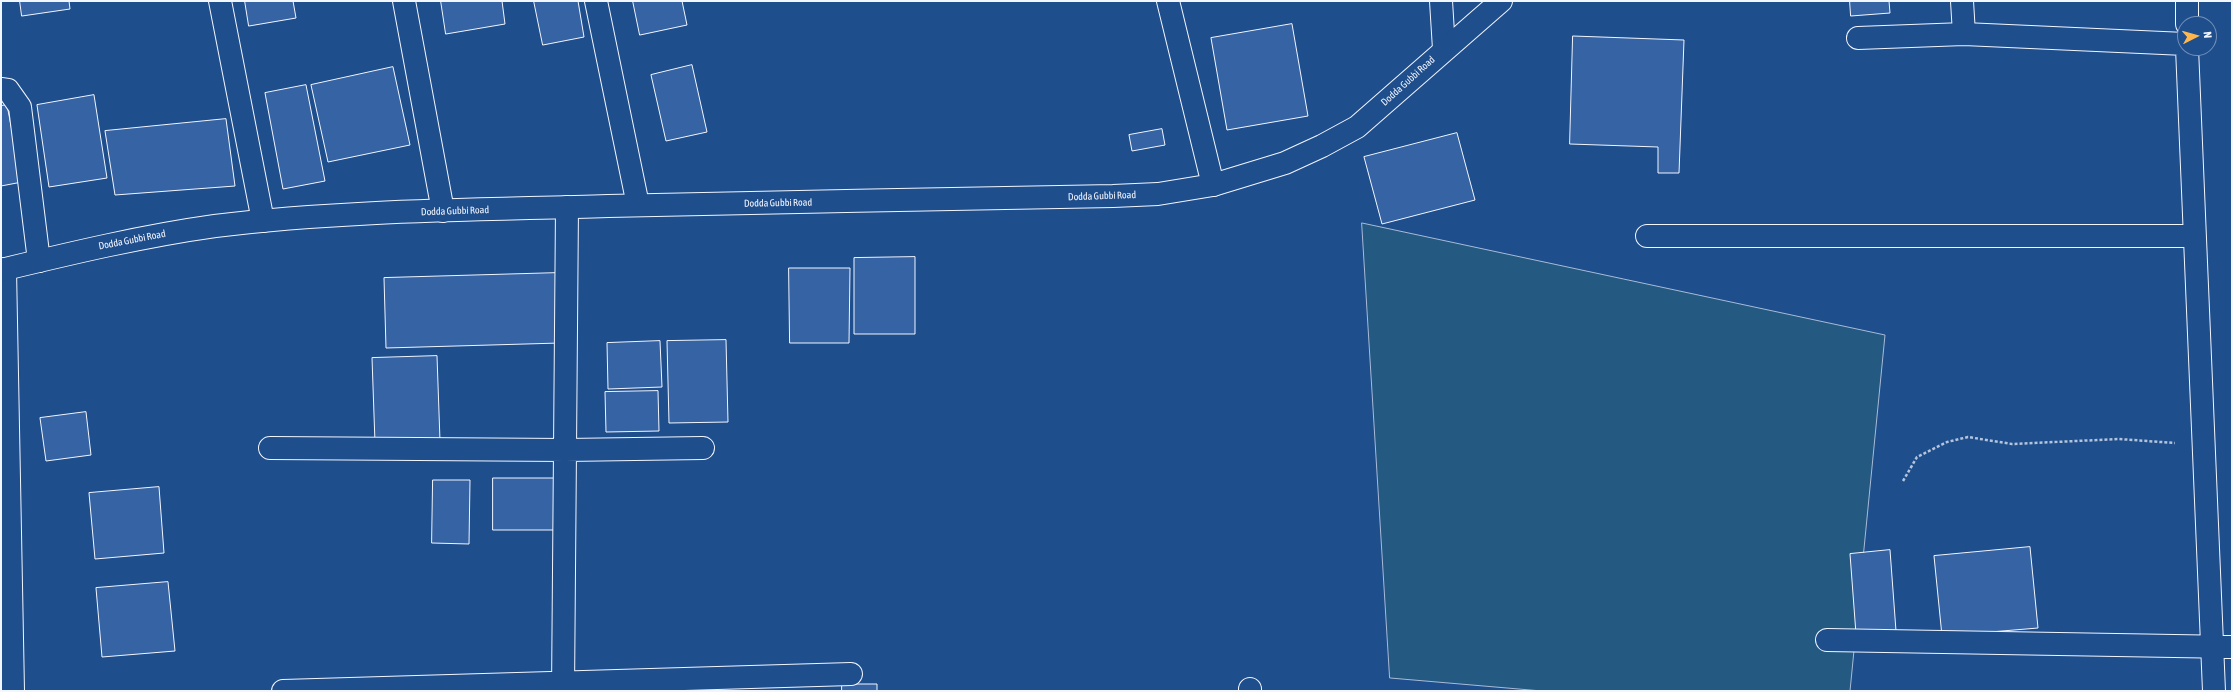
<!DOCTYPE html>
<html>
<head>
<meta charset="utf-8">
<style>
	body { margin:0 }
	#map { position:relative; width:2233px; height:692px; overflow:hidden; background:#1f4e8c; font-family:"Asap Condensed",sans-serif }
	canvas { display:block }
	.frame { position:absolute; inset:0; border:2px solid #f2f6ff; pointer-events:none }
	.north { position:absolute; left:2177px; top:16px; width:40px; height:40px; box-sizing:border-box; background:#1f4e8c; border:1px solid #7391ba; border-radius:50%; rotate:84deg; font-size:11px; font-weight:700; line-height:16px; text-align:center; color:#f2f6ff }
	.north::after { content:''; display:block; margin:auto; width:14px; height:18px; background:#ffb74d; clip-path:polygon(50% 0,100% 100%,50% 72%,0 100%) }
</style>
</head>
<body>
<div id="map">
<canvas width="2233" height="692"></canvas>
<div class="frame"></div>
<div class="north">N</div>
</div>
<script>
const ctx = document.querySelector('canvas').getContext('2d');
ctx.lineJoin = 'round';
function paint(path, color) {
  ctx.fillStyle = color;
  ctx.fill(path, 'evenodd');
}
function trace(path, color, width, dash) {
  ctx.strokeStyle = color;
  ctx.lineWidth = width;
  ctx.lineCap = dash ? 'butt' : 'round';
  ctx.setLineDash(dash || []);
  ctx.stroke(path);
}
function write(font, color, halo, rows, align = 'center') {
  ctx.font = font + ' "Asap Condensed",sans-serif';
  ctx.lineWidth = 3;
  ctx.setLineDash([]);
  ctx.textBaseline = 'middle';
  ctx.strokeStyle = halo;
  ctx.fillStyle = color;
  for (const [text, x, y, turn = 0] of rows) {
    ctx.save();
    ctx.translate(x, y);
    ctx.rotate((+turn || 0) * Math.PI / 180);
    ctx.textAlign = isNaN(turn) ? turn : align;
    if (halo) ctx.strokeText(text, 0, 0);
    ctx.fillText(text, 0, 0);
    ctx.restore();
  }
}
const green = new Path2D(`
	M1362 223 1885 335 1850 691H1542L1390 678Z`);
paint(green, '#245a82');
trace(green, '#a8bbd7', 1);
const building = new Path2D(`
	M20 1H69L70 9 22 16Z
	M245 1H293L296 18 249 26Z
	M441 1H502L505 24 446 34Z
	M534 1H578L584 37 543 45Z
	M633 1H682L687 25 640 35Z
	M1850 1H1889L1890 13 1851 16Z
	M1292 24 1308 116 1227 130 1211 38Z
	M1573 36 1684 40 1679 173H1658V147L1570 144Z
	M692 65 707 132 666 141 651 75Z
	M393 67 410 145 328 162 311 85Z
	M306 85 325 181 283 189 265 93Z
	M94 95 107 178 49 187 37 105Z
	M7 105 22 182 1 186V106Z
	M226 119 235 186 115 195 105 131Z
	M1162 129 1165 145 1132 151 1129 135Z
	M1457 133 1475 200 1382 224 1364 157Z
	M915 257V334H854V258Z
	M789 268H850L849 343H790Z
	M558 273 560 343 386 348 384 278Z
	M726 340 728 422 669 423 667 341Z
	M660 341 662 387 608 389 607 343Z
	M437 356 440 441 375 443 372 358Z
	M658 391 659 431 606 432 605 392Z
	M86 412 91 455 46 461 40 418Z
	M493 478H557V530H493Z
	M433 480H470L469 544 432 543Z
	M159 487 164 553 95 559 89 493Z
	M2030 547 2038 628 1942 636 1934 556Z
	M1890 550 1896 631 1856 634 1850 554Z
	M168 582 175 651 102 657 96 588Z
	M842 684H877V691H842Z`);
paint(building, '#3563a3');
trace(building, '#f2f6ff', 1);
const minor = new Path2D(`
	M220 1 263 221
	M404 1 443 211
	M596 1 638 205
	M1168 1 1213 185
	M1441 1 1444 49
	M1962 1 1964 34 2185 44
	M2187 24V1
	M1858 38 1964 34
	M2187 48 2214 691
	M1 89 8 90 20 107 39 261
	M1647 236H2194
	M5 269 13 691
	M270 448 566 450 703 448
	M1827 640 2232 647
	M283 691 851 674
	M563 691 567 207
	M1250 691V689`);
const major = new Path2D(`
	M1 270C72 253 143 236 215 226 345 210 477 210 608 206 776 202 945 199 1113 196L1158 194 1213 185 1285 163 1322 146 1357 127 1501 1`);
trace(minor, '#f2f6ff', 24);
trace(major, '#f2f6ff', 24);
trace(new Path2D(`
	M1903 481 1917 457 1947 442 1968 437 2012 444 2119 439 2175 443`), '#b3c4dc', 2.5, [3, 2]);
trace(minor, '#1f4e8c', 22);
trace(major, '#1f4e8c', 22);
write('10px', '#f2f6ff', '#1f4e8c', [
	["Dodda Gubbi Road",1408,81,-42],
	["Dodda Gubbi Road",1102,196,-2],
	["Dodda Gubbi Road",778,203,-1],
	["Dodda Gubbi Road",455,211,-2],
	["Dodda Gubbi Road",132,240,-11]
]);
</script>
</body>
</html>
